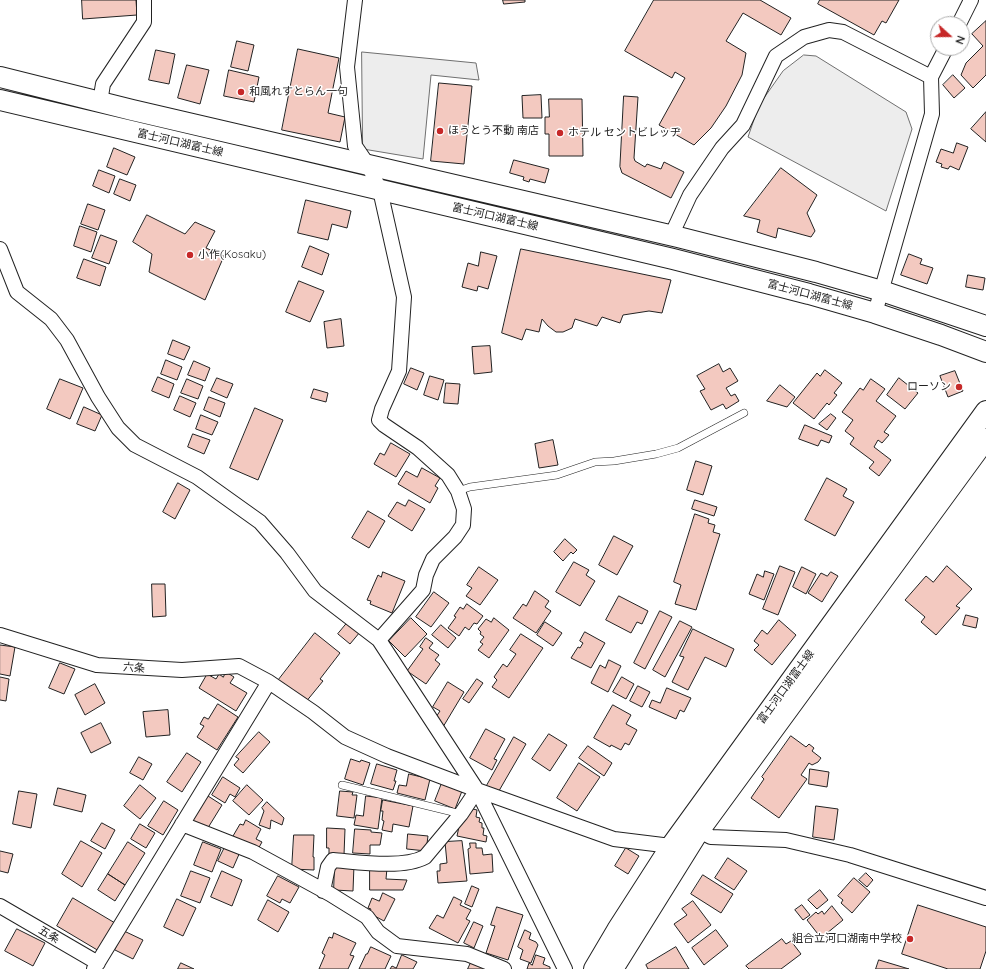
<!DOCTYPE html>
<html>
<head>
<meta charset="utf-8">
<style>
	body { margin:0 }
	#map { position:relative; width:986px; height:969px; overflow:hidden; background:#fff; font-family:Quicksand,sans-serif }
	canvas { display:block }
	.north { position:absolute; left:930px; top:16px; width:40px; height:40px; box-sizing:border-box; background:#fff; border:1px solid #a7a7a7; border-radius:50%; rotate:111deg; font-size:11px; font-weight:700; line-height:16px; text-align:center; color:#222 }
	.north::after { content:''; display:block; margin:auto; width:14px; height:18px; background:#c62828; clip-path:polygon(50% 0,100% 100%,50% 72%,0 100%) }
</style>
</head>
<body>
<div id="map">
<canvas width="986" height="969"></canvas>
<div class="north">N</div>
</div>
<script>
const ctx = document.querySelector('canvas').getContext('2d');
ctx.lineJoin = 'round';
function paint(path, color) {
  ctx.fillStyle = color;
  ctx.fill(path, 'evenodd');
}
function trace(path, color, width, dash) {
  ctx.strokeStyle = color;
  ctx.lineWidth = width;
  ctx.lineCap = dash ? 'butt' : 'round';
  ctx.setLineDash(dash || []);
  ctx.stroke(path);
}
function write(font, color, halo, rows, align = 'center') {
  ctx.font = font + ' Quicksand,"Noto Sans JP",sans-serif';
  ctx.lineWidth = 3;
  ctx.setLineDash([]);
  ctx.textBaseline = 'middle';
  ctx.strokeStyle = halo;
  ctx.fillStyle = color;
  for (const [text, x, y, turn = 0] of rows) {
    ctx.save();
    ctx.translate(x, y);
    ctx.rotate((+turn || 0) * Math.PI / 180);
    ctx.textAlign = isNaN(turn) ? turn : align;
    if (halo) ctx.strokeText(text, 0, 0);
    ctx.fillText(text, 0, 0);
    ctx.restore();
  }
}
const parking = new Path2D(`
	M362 52 476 63 479 80 431 75 423 159 363 149Z
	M804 55 816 56 906 112 912 129 886 211 748 137 759 105 783 71Z`);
paint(parking, '#ededed');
trace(parking, '#6f6f6f', 1);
const building = new Path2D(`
	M82 0H136L137 15 83 19Z
	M503 0H525V2L504 4Z
	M654 0H760L791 18 781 35 743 13 726 41 746 53 742 75 726 106 711 128 694 145 659 125 685 78 675 72 672 78 625 51Z
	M820 0H899L886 23 882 21 874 35 818 4Z
	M986 21V75L973 88 961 75 966 63 983 46 972 34Z
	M237 41 254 45 248 71 231 67Z
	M298 49 339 58 328 113 345 117 340 142 282 130Z
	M156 50 175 54 169 84 149 80Z
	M187 65 209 70 200 104 178 98Z
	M229 70 259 77 254 102 224 96Z
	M953 75 965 88 954 98 943 85Z
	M439 83 472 86 464 164 431 161Z
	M541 95 542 118H523L522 96Z
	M624 96 638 97 634 158 635 161 645 167 647 164 661 169 664 162 684 172 671 198 622 173 620 167Z
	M549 99H582L583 156H549V134H545V117H549Z
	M986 112V142L971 129Z
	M957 143 968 147 959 170 950 166 948 169 941 167 942 164 936 162 941 149 953 153Z
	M114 148 135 157 127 175 107 167Z
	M514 160 549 169 545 183 530 179 529 182 523 180 524 177 510 173Z
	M781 168 817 195 807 213 815 231 811 237 778 228 776 238 757 232 760 220 744 216Z
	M99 170 115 176 109 193 93 186Z
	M120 179 136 185 130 201 114 194Z
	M306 200 351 211 347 228 332 224 328 240 298 233Z
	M88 204 105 210 98 230 81 224Z
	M147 215 185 234 195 222 215 231 206 248 224 256 205 300 149 272 152 254 133 242Z
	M80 226 97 232 91 252 74 246Z
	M101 235 117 241 109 264 92 258Z
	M310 246 329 254 322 275 302 267Z
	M521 249 671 280 662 313 649 311 623 315 620 323 602 317 597 326 575 319 572 328 563 332H556L548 326 542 319 539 332 526 329 522 340 502 333Z
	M481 252 497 256 488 289 478 286 477 291 462 287 468 263 478 266Z
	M909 254 922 259 920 264 933 268 927 284 901 275Z
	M84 259 106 267 100 286 77 278Z
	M968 275 985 278 983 290 966 287Z
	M299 281 324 291 310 322 286 312Z
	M341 319 344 346 327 348 324 322Z
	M173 340 190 347 184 360 168 354Z
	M490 346 492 372 474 374 472 347Z
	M166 360 182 367 177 380 161 374Z
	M194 361 210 368 205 381 188 375Z
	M719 364 723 372 730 368 738 381 726 388 731 396 735 394 739 401 726 409 723 404 711 410 700 391 705 389 697 376Z
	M411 368 424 373 417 390 404 384Z
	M825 370 842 383 834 393 837 395 829 405 827 403 814 419 793 403 817 373 820 376Z
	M955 371 963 391 948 397 940 376Z
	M430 376 444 380 438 400 424 395Z
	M158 377 174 384 169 398 152 391Z
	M217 378 233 384 227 398 211 391Z
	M899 378 918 393 905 409 887 395Z
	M60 379 83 388 70 419 47 409Z
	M187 379 203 386 198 399 181 393Z
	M871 379 885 389 876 401 896 416 884 432 889 435 882 443 878 440 874 447 891 460 879 476 869 468 874 462 850 444 854 438 845 431 853 420 842 412 860 388 863 390Z
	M446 383 460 384 458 404 444 403Z
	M780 385 795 397 787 407 767 401Z
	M314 389 328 393 326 402 311 398Z
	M180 396 196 403 190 417 174 410Z
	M209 397 225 403 220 417 204 410Z
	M84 407 102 415 95 431 77 424Z
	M255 408 283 420 258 480 230 468Z
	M831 414 836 418 827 430 819 424Z
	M201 415 218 422 212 435 196 429Z
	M805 425 832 436 829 443 821 440 818 446 799 439Z
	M193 434 210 440 204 454 188 447Z
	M553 440 558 465 539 468 535 444Z
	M391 443 410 454 396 477 374 464 380 453 384 455Z
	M696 461 712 466 703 495 687 490Z
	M422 468 440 478 435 486 438 488 430 503 398 484 406 471 417 477Z
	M827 478 847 489 843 496 854 502 835 536 805 520Z
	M178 483 190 490 175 519 163 512Z
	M409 500 425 509 412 531 388 516 397 502 405 506Z
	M695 500 717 507 714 516 692 509Z
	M368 511 385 521 369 548 352 538Z
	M695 514 709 519 708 523 715 525 713 532 720 534 696 610 675 604 681 585 674 582Z
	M614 536 633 546 617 575 599 565Z
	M565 539 577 550 573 554 571 552 563 561 554 552Z
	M574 562 589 570 586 575 595 581 580 606 556 592Z
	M780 566 795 572 778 615 763 609Z
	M947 566 972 589 956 606 960 608 936 635 921 622 925 617 905 600 926 576 933 582Z
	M479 567 498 580 480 605 466 596 472 588 467 585Z
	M802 567 816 574 806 594 793 587Z
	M765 571 774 574 764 600 749 594 757 574 763 577Z
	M383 572 405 581 392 613 370 604 371 601 367 600 378 575 381 577Z
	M831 572 838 576 822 602 808 593 821 573 827 576Z
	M152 584H165L166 616 153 617Z
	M535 591 549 601 545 607 551 611 536 633 513 618 523 604 526 606Z
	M434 592 449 603 431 627 416 617Z
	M619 596 648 611 642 624 637 622 631 633 606 620Z
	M467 604 483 616 477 624 474 623 469 630 465 627 459 636 448 628 456 617 454 616 460 607 463 609Z
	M660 611 672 617 645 669 634 663Z
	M966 615 978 618 976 628 963 625Z
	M411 618 427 634 405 657 389 641Z
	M494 618 509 630 489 658 478 650 483 644 480 642 484 637 480 634 481 632 478 629 486 619 491 622Z
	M779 620 796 635 772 665 754 650 759 645 754 641 762 630 767 634Z
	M680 621 692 627 665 677 653 670Z
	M348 622 360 632 350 644 338 634Z
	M545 622 562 633 553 646 537 635Z
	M441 625 456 638 448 648 432 635Z
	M693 629 734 649 726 667 705 657 688 690 672 682 684 657 680 656Z
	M585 632 605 643 591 668 571 658 578 647 580 648 583 643 580 641Z
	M315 633 340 653 320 679 323 681 305 703 277 682Z
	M521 634 543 648 509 698 492 687 497 680 494 677 503 664 507 667 516 654 510 650Z
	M426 638 433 643 429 648 439 655 435 660 440 664 426 684 407 671 423 649 420 647Z
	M0 645 15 647 10 676 0 674Z
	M609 660 621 666 608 692 591 683 600 665 605 668Z
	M60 663 75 669 64 694 49 688Z
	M226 672 234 677 230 683 247 693 236 711 199 688 207 674 216 679 219 674 223 677Z
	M0 677 9 679 6 701 0 700Z
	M622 677 634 684 626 699 613 692Z
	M477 679 483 683 469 703 463 699Z
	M448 682 464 692 443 727 436 717 440 711 433 707Z
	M95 684 105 703 85 715 75 695Z
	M638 686 650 692 642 707 630 701Z
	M667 688 691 698 684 712 680 710 676 719 649 707 652 700 660 703Z
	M218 704 238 717 217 750 197 737 204 726 200 724 204 717 208 719Z
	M613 705 631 715 626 724 637 730 629 745 625 743 621 750 611 745 610 747 594 738Z
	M168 710 170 735 146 737 143 712Z
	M101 723 111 743 91 753 81 733Z
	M486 729 505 739 494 759 497 760 492 770 470 758Z
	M259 732 270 742 243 773 234 765 239 759 236 757Z
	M549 734 567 745 550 771 532 759Z
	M791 736 806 747 809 744 814 748 812 751 821 758 818 762 812 765 809 763 801 775 807 779 779 818 751 798 764 779 762 777Z
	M514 737 526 744 496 796 485 789Z
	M588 746 612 763 604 776 579 758Z
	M187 753 201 762 182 792 167 782Z
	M139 757 152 764 143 780 130 773Z
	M351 759 360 762 361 760 370 763 363 785 345 779Z
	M579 763 600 777 577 811 557 798Z
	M377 764 397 770 394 781H396L393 790 371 784Z
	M810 769 829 772 827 787 809 784Z
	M409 774 430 779 425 800 397 793 399 785 406 786Z
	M223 777 240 788 235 797 230 794 225 803 212 795Z
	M442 783 462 791 455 809 435 801Z
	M140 785 156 798 140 819 124 806Z
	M247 785 263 800 249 815 233 801Z
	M58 788 86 795 82 812 54 805Z
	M19 791 37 794 31 828 13 824Z
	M340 791 353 792 352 795H357L354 818 337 816Z
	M208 796 222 805 206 831 192 822Z
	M366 796 382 798 378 829 354 825 356 815 363 816Z
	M383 800 413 806 409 827 393 824 392 832 382 830 384 821 382 820 383 811H381Z
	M164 801 178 810 163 835 148 826Z
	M267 802 284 818 282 825 271 820 270 829 259 825 264 811 262 808Z
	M816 806 838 809 834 840 813 837Z
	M469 808 477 810 476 817 480 818 479 822 482 823V828H484L483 835 487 836 486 842 457 836 460 822H464L466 813Z
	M246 820 261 829 256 839 262 842 257 851 233 836 240 824 243 825Z
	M102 823 115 830 105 849 91 841Z
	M140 824 155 833 146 848 131 839Z
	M327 828 345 829 344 855 329 854V848H327Z
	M355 829 371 830V832L382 833 380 845H370V854L353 853Z
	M408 834 428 836 426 851 407 849Z
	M294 835H314L313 857H314V870L292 869Z
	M81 841 102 853 82 887 62 874Z
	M462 841 467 881 438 883 437 871H440V864L447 863 445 842Z
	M128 842 145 853 125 885 108 874Z
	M203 842 221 849 212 872 194 865Z
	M470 843H476V848H482L483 855 492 854 493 872 470 874 468 849 470 848Z
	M226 845 240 852 233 868 218 861Z
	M626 848 639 856 628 874 615 866Z
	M0 851 13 854 8 873 0 871Z
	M728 858 747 871 734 890 715 878Z
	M335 865H354L353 891 334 890Z
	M370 868H387L386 879 407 880 403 890H370Z
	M191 871 210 878 200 903 181 896Z
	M222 871 242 880 232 906 211 897Z
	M866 873 873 880 867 887 859 880Z
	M108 874 125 885 115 901 98 890Z
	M703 875 733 894 721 913 691 894Z
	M278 876 299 887 290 903 282 899 280 903 267 896Z
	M854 878 870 892 852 913 841 903 843 900 838 896Z
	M472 886 479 889 472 907 465 904Z
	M820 890 828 900 817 909 808 900Z
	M383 893 395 899 384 921 369 913 371 909 368 908 372 898 379 901Z
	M454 897 462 901 460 905 471 910 466 919 470 921 458 943 429 928 437 915 443 918Z
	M73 898 115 923 99 951 57 926Z
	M177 899 196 908 183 936 164 927Z
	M268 900 289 912 278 932 258 920Z
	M693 901 711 925 688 943 674 924 687 915 682 909Z
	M802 905 810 915 803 920 795 910Z
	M918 905 986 927V951L980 969H948L902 954Z
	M832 906 843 920 821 938 807 920 816 912 818 914 822 911 824 914Z
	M497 907 523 915 508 960 486 953 495 926 491 925Z
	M474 922 483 926 474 948 464 943Z
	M17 929 45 943 33 966 5 951Z
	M525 930 531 933 529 939 536 942 538 945 531 963 520 959 523 950 518 947Z
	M716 930 728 946 704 965 692 948Z
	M124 931 143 940 133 959 115 950Z
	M334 933 356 943 350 955 354 956 348 969H319L325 955 322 953 329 937 332 938Z
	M782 939 786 944 791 941 801 954 781 969H749L746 966Z
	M371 947 391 956 385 969H359L366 954H367Z
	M676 947 689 969H648L646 965Z
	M402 955 417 962 413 969H390L392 966 396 968Z
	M536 955 545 958 543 964 550 967V969H527L529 963 532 965Z
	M473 958 488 969H468Z
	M879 960 909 969H876Z
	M181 963 194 969H178Z`);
paint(building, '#f3c9c0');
trace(building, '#222', 1);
const lane = new Path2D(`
	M458 491 470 487 557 475 595 462 614 461 656 454 678 448 744 413
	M342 785 461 814`);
const street = new Path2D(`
	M355 0 347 67 355 146 368 165 380 190 404 297 399 371 382 409 379 420 384 425 418 448 448 475 458 491 464 509 463 525 455 537 433 559 426 575 423 590 379 640 477 790 565 969
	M959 24 971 0
	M100 102 103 84 144 22V0
	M671 236 690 195 722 148 743 125 776 56 804 37 829 30 843 32 931 77
	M0 249 17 292 51 319 67 340 98 397 118 428 135 445 197 477 260 522 287 553 315 591 379 640
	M875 313 932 114 931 77 946 48
	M0 635 97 665 182 670 239 666 269 682 313 712 345 737 387 756 477 790 614 839 671 846 699 831 711 837 786 840 850 855 986 898
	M182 824 253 852 330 894 367 917 378 932 397 946 467 954 504 969
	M323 891 328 867 333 860C358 862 403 869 425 857L461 814 477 790
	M0 906 98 963
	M94 969 269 682`);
const secondary = new Path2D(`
	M0 77 132 110 678 237 816 272 882 291 986 326
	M0 100 673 259 809 294 875 313 941 335 986 352
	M594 969 617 930 671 846 986 411
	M613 969 699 831 986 439`);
trace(lane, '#222', 8);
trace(street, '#222', 16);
trace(secondary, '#222', 22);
trace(lane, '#fff', 7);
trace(street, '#fff', 14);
trace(secondary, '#fff', 20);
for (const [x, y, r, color] of [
	[241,92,4,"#c62828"],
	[440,131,4,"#c62828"],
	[560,133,4,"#c62828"],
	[190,255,4,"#c62828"],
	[959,387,4,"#c62828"],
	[910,939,4,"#c62828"]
]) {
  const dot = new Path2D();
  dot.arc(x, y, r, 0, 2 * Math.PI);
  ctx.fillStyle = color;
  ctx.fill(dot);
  trace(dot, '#fff', 1.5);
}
write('11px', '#222', '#fff', [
	["和風れすとらん一句",249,92],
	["ほうとう不動 南店",448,131],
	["ホテル セントビレッヂ",568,133],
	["小作(Kosaku)",198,255],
	["ローソン",951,387,"right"],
	["組合立河口湖南中学校",902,939,"right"]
], 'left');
write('11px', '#222', '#fff', [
	["富士河口湖富士線",180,143,13],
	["富士河口湖富士線",495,217,13],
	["富士河口湖富士線",810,295,15],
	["六条",134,668,4],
	["富士河口湖富士線",786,687,-54],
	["五条",49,935,30]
]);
</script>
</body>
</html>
